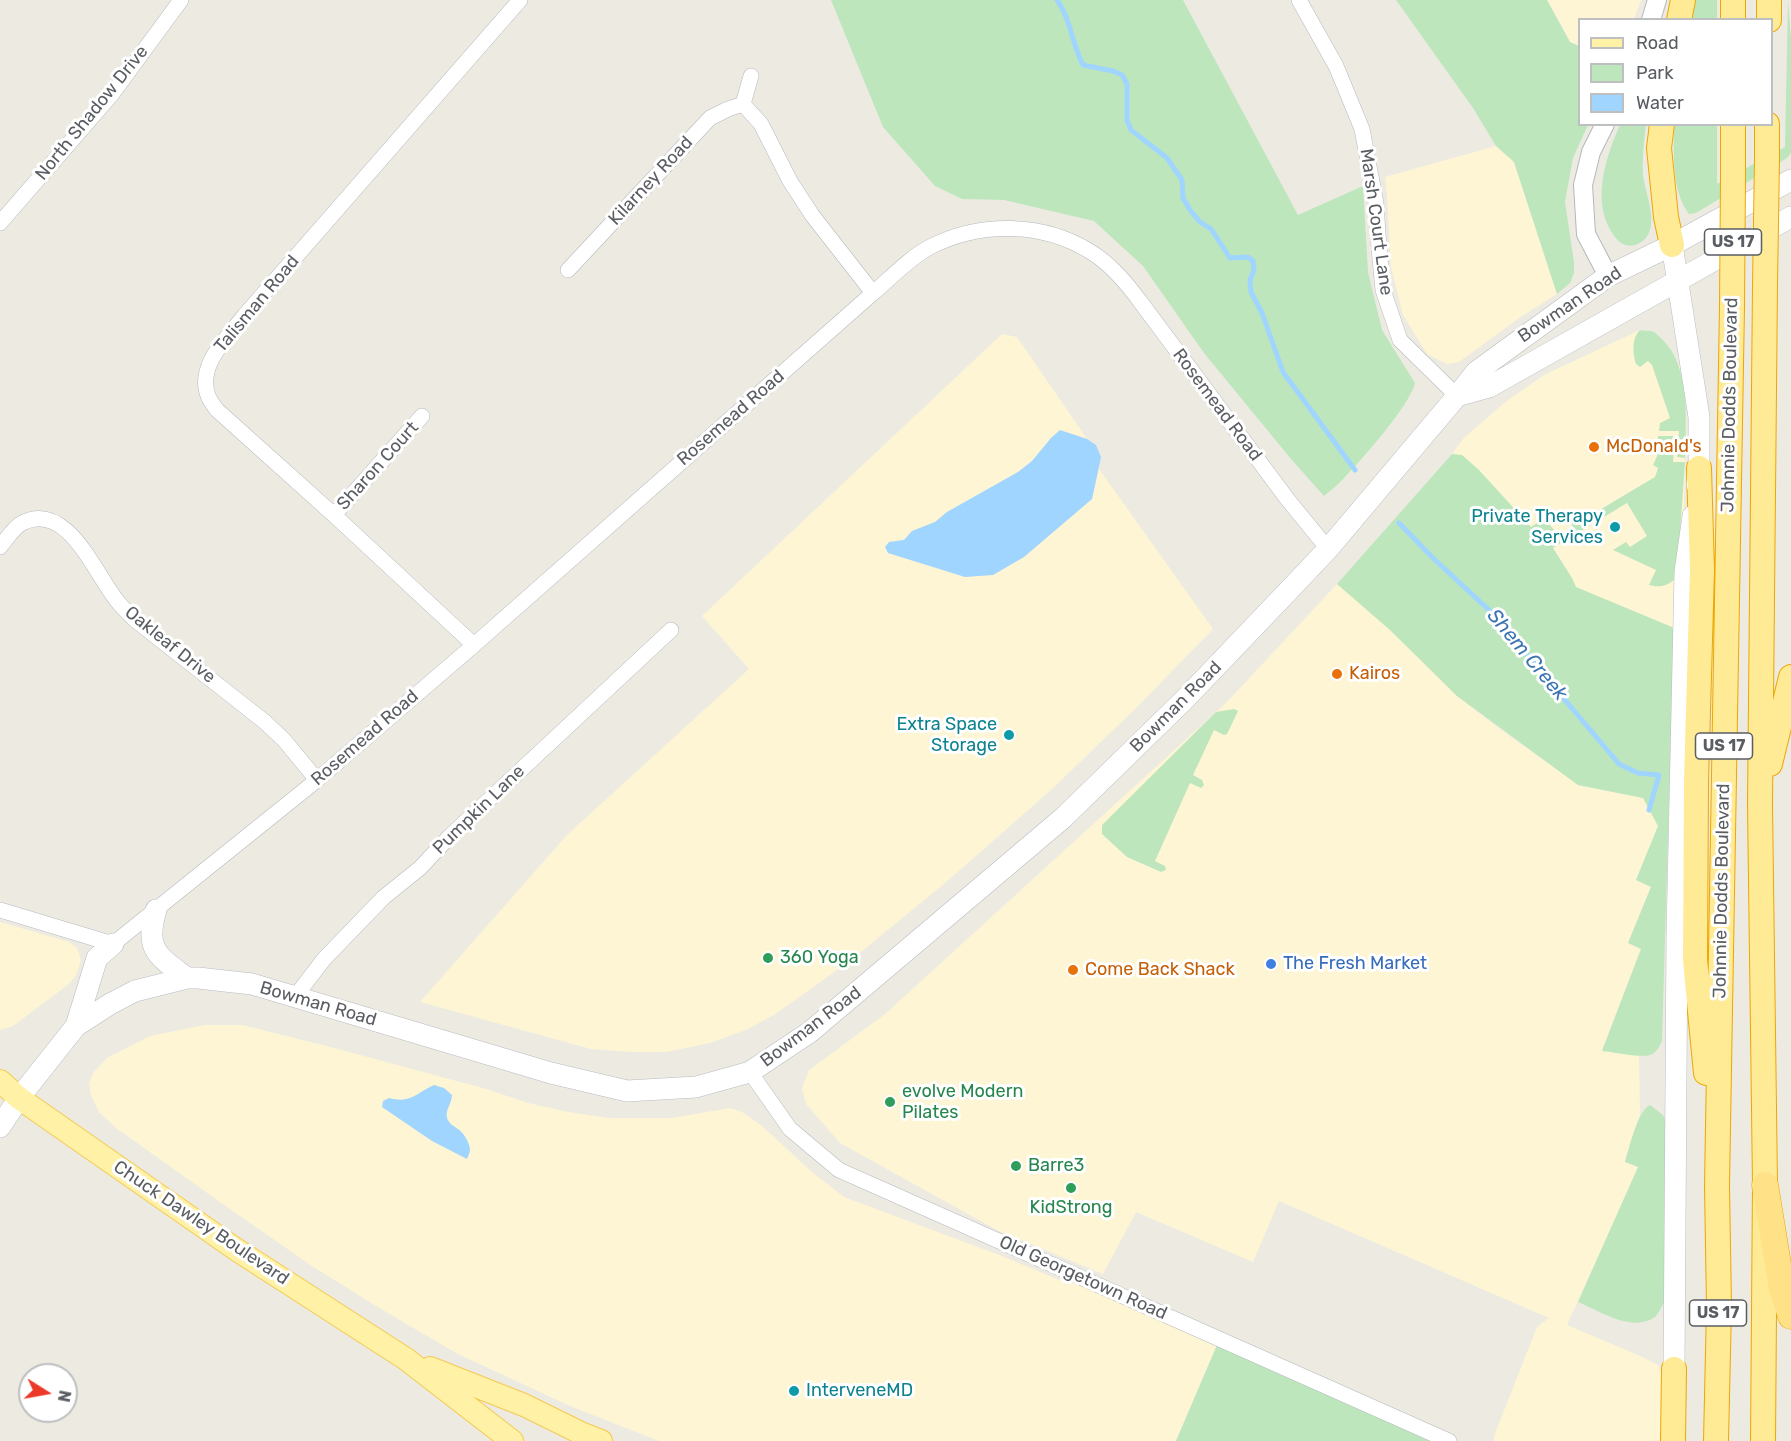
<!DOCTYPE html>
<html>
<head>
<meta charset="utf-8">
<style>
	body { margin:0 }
	#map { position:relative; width:1791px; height:1441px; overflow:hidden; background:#edebe1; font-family:Rubik,sans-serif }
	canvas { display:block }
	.legend { position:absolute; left:1578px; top:18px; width:195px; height:108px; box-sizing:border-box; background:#fff; border:2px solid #bdbfc1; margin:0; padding:8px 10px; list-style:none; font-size:18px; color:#5a5e63 }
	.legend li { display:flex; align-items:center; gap:12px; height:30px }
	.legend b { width:30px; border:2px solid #bdbfc1 }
	.north { position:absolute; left:18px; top:1363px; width:60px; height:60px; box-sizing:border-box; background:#fff; border:2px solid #bdbfc1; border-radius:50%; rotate:101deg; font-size:16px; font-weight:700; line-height:24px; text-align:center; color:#5a5e63 }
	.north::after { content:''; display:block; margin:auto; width:21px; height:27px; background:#ed3928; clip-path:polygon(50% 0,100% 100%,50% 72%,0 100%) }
</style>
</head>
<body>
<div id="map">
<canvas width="1791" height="1441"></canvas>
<ul class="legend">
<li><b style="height:8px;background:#fff1a5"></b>Road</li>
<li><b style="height:16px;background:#bde6bd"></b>Park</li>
<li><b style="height:16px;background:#a0d5ff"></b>Water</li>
</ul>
<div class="north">N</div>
</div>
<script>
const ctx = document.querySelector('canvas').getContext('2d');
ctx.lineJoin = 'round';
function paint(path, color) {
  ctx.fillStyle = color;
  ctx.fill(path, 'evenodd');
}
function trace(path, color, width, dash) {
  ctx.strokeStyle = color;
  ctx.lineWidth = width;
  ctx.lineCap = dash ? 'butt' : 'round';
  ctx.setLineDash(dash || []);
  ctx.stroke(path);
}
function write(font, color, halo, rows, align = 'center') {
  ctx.font = font + ' Rubik,sans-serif';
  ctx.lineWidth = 6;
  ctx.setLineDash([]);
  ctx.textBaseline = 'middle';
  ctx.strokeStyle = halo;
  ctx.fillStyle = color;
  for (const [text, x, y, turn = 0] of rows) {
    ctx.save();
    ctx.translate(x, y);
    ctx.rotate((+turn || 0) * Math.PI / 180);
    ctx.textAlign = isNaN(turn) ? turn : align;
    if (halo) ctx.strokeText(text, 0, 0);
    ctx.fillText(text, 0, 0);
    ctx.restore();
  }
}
paint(new Path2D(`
	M1547 0H1641L1634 19 1580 20 1579 46 1570 42Z
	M1496 146 1514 162 1557 294 1519 318 1459 362 1447 364 1427 354 1403 315 1391 267 1387 196 1385 177Z
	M1640 330 1654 332 1667 344 1679 365 1684 390 1686 422 1681 637 1573 594 1452 454 1464 438 1504 403 1544 375Z
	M1002 334 1017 337 1087 439 1073 434 1051 438 1032 461 1018 472 947 512 935 522 912 531 904 540H898L932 566 965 577 1092 499 1099 469 1213 629 1137 707 1051 790 944 884 851 960 774 1015 746 1030 710 1043 666 1052H633L591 1049 420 1002 567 835 749 669 702 616Z
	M1337 584 1390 630 1457 696 1500 729 1578 785 1643 798 1658 826 1636 880 1651 887 1628 943 1641 949 1602 1050 1639 1055 1640 1116 1625 1161 1639 1166 1567 1325 1640 1356 1658 1365 1665 1382V1441H1494V1436L1537 1327 1549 1318 1279 1201 1253 1262 1136 1212 1103 1274 997 1230 840 1143 806 1104 802 1088 809 1070 884 1015 1227 702Z
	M0 922 69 942 77 948 81 960 76 975 69 984 13 1026 0 1030Z
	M205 1025H242L338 1049 486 1089 528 1103 568 1112 609 1118H672L730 1108 742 1112 762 1126 813 1173 844 1197 1002 1256 1059 1280 1061 1277 1217 1345 1176 1441H659L570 1406 458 1354 376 1306 312 1266 227 1207 116 1128 99 1112 91 1096 89 1083 94 1072 107 1058 150 1036Z`), '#fef5d5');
paint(new Path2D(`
	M831 0H1183L1298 215 1363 186 1368 272 1382 330 1415 383C1410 405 1363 458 1345 477 1339 484 1331 490 1324 496L1291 459 1204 353 1143 266 1094 221 1004 200 962 199 935 186 883 127Z
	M1396 0H1547L1570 42 1579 46 1580 124 1588 125 1573 158 1565 202 1574 262V273L1570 283 1557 294 1514 162 1496 146 1473 108Z
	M1694 0H1717V19L1690 20Z
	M1788 0 1791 38V153L1787 158 1696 213 1689 214C1671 190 1674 153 1674 125H1717V184L1785 147Z
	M1620 125H1646C1644 140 1642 159 1643 175 1645 195 1665 235 1635 245 1627 247 1620 244 1615 237 1590 205 1605 158 1620 125Z
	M1640 330C1643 331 1650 330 1654 332 1656 333 1658 336 1661 338 1691 365 1686 421 1685 458L1677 457 1679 431H1659L1660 423 1670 418 1652 365 1648 361 1640 367 1636 364C1633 353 1631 339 1640 330Z
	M1658 436H1675L1673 462H1685L1677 577C1668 586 1661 588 1649 585L1656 570 1613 550 1626 542 1630 547 1647 536 1627 503 1553 548 1572 578 1576 587 1672 627 1674 631 1662 1041C1660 1046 1656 1053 1650 1055 1639 1058 1614 1052 1602 1051L1641 949 1628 943 1651 887 1636 880 1658 826 1643 798 1578 785 1457 696 1390 630 1337 584 1452 454 1462 455 1479 470 1531 527 1544 518 1559 536 1573 527 1567 513 1570 511 1586 518 1655 477 1658 468 1653 465 1658 454 1671 455 1672 442 1658 440Z
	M1234 709 1238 711 1227 734 1224 735 1214 730 1193 775 1202 780 1204 785 1201 788 1190 783 1155 861 1165 866 1166 870 1161 872 1127 857 1102 834V825L1216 712Z
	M1650 1105 1663 1115 1667 1125 1665 1300C1662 1306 1659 1313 1655 1317 1633 1333 1599 1311 1578 1302L1638 1167 1625 1162C1629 1148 1638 1110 1650 1105Z
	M1217 1345 1305 1383 1308 1387 1315 1388 1432 1441H1176Z`), '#bde6bd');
paint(new Path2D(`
	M1060 430 1087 439 1096 445 1101 457 1092 499 1024 557 993 575 965 577 888 553 885 547 889 542 904 540 912 531 935 522 947 512 1018 472 1032 461 1051 438Z
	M434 1085 444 1088 452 1095C452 1103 445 1110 447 1118 449 1124 454 1126 458 1129 463 1132 470 1143 470 1150 470 1153 468 1156 467 1159L432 1141 382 1107 383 1101 389 1098C411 1104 416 1093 434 1085Z`), '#a0d5ff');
trace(new Path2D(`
	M1057 0C1071 19 1072 45 1083 65L1113 71 1122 75 1127 84V120L1131 130 1167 158 1182 180 1183 198 1190 210 1200 222 1211 229 1230 258 1248 257 1253 261 1254 270 1250 280 1251 292 1262 313 1283 372 1355 470
	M1399 523 1434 559 1489 610 1619 764 1638 773 1659 775 1649 810`), '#a0d5ff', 5);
const minor = new Path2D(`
	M1299 0 1336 66 1362 129 1376 203 1379 248 1383 290 1400 340 1457 396
	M751 76 743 104 761 124 790 181 812 215 873 293
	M0 223 112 94 181 0
	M568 270 710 118 728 109 743 104
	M334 515 422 416
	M0 547C6 540 14 527 22 523 66 500 94 571 115 598 120 606 128 612 134 619L265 722 284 740 317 780
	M474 645 334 515 217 410C214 406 211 402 209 398 195 367 227 338 244 316L520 0
	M0 910 113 944 317 780 474 645 873 293C891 278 909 258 930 247 980 221 1043 222 1091 252 1112 265 1128 285 1142 304L1288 500 1328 549
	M295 997 324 959 384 897 420 868 449 837 671 630
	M750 1072 790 1129 839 1170 1449 1441`);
const tertiary = new Path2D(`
	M1651 20 1657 0
	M1605 124 1591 152 1583 185 1586 234 1608 276`);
const secondary = new Path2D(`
	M1672 245 1699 417V468L1697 485
	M1457 396 1489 387 1791 217
	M156 910C144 950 158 956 187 978
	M76 1026 97 958 113 944
	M0 1127 19 1098 76 1026 110 1004 135 991 187 978H198L252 984 551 1073 627 1091 696 1087 750 1072 810 1032 1063 818 1185 699 1293 586 1328 549 1457 396 1476 372 1608 276 1672 245 1791 180
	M1674 1369 1677 934 1685 572 1693 516`);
const primary = new Path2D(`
	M0 1081 19 1098 237 1250 406 1359 512 1441
	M430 1368 524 1405 583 1434 601 1441`);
const trunk = new Path2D(`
	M1733 0V20
	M1679 20 1683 0
	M1769 20V0
	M1662 124 1659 148 1666 217 1672 245
	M1733 124V178
	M1767 159V124
	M1699 468 1702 570 1696 782 1695 960 1706 1073
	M1770 764 1791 677
	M1673 1441 1674 1369
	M1716 1441 1719 1307 1717 1186 1732 306
	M1763 1441 1765 1185 1760 804 1765 286`);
const motorway = new Path2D(`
	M1765 1185 1782 1289 1791 1316`);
trace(minor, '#b4b8bc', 16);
trace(tertiary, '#b4b8bc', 20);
trace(secondary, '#b7bbc1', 22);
trace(primary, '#f4c953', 24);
trace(trunk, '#efa600', 26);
trace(motorway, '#efa600', 27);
trace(minor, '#fff', 15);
trace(tertiary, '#fff', 18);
trace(secondary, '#fff', 21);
trace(primary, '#fff1a5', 22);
trace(trunk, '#ffea96', 24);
trace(motorway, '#ffe287', 26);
const trunkBridge = new Path2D(`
	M1765 286 1767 159
	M1732 306 1733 178`);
trace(trunkBridge, '#efa600', 26, []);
trace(trunkBridge, '#ffea96', 24);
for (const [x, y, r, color] of [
	[1594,447,6,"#e8710a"],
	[1615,527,6,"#0f9aa8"],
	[1337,674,6,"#e8710a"],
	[1009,735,6,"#0f9aa8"],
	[768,958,6,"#2e9e5b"],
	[1271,964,6,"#3f7fe0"],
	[1073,970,6,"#e8710a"],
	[890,1102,6,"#2e9e5b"],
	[1016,1166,6,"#2e9e5b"],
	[1071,1188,6,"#2e9e5b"],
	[794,1391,6,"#0f9aa8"]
]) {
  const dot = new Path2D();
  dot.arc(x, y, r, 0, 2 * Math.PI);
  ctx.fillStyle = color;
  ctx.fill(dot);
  trace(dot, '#fff', 2);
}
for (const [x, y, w] of [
	[1733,242,57],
	[1724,746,57],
	[1718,1313,57]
]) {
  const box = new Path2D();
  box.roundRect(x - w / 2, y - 13, w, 26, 4.5);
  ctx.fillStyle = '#fff';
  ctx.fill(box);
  trace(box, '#5a5e63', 1.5);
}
write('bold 16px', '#5a5e63', null, [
	["US 17",1733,242],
	["US 17",1724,746],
	["US 17",1718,1313]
]);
write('18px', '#5a5e63', '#fff', [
	["North Shadow Drive",92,113,-51],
	["Kilarney Road",651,181,-47],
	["Marsh Court Lane",1376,222,82],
	["Talisman Road",257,304,-50],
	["Bowman Road",1570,305,-34],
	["Rosemead Road",1217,405,53],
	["Johnnie Dodds Boulevard",1730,405,-89],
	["Rosemead Road",731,418,-41],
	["Sharon Court",378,466,-48],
	["Oakleaf Drive",170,645,39],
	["Bowman Road",1176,707,-45],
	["Rosemead Road",365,738,-41],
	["Pumpkin Lane",479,810,-44],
	["Johnnie Dodds Boulevard",1722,891,-89],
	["Bowman Road",318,1004,16],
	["Bowman Road",811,1027,-37],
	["Chuck Dawley Boulevard",201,1223,34],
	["Old Georgetown Road",1083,1278,24]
]);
write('18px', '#c56008', '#fff', [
	["McDonald's",1606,447],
	["Kairos",1349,674],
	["Come Back Shack",1085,970]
], 'left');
write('18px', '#0d838f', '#fff', [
	["Private Therapy",1603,517],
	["Services",1603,538],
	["Extra Space",997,725],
	["Storage",997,746],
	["InterveneMD",806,1391,"left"]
], 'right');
write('18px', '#27864d', '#fff', [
	["360 Yoga",780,958],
	["evolve Modern",902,1092],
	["Pilates",902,1113],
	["Barre3",1028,1166],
	["KidStrong",1071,1208,"center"]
], 'left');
write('18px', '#366cbe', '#fff', [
	["The Fresh Market",1283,964]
], 'left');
write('italic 20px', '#3b74b3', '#fff', [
	["Shem Creek",1527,655,50]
]);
</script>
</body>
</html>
